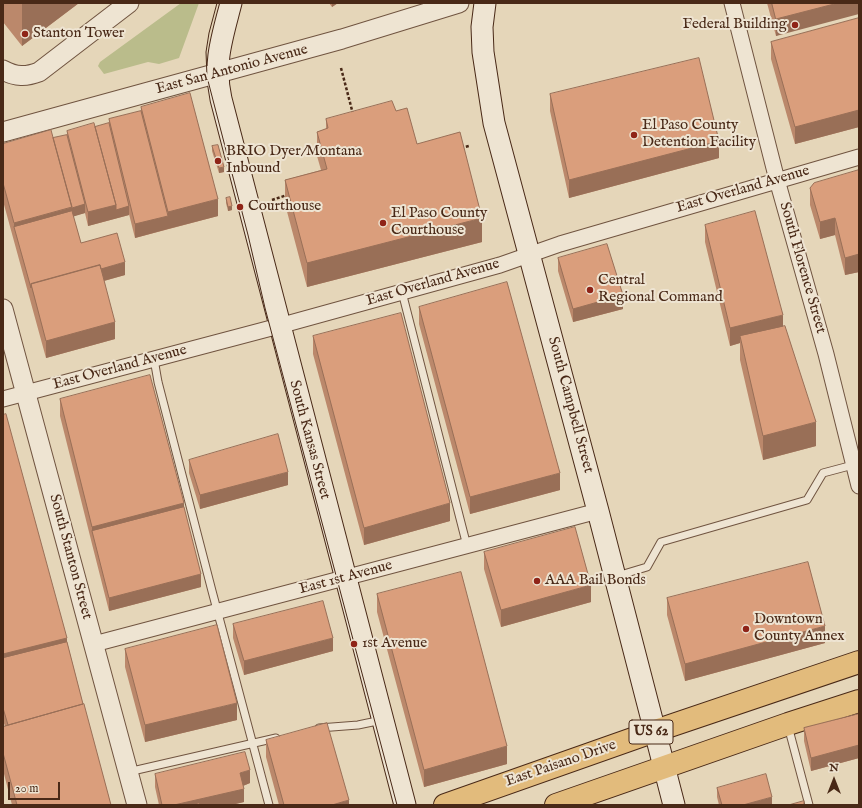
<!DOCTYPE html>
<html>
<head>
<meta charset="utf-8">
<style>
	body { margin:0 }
	#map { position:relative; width:862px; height:808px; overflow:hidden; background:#e5d6b9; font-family:"IM FELL English",serif }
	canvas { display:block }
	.frame { position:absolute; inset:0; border:4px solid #492917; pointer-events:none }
	.north { position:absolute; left:814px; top:760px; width:40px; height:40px; -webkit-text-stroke:3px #eee4d2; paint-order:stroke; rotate:0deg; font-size:11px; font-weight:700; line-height:16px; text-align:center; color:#492917 }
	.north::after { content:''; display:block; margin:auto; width:14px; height:18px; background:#492917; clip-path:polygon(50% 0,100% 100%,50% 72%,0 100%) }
	.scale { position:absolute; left:8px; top:782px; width:52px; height:18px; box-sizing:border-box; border:2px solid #492917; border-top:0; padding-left:5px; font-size:12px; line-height:14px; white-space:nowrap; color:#492917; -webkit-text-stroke:3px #eee4d2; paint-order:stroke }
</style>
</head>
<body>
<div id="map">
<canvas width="862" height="808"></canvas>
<div class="frame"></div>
<div class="north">N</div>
<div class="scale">20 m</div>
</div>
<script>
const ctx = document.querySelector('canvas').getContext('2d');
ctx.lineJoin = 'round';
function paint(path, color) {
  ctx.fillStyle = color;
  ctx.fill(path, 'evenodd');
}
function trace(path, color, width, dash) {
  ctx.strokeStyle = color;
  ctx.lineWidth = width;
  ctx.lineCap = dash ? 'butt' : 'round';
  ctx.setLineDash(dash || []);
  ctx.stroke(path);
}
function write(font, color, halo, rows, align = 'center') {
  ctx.font = font + ' "IM FELL English",serif';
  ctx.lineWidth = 4;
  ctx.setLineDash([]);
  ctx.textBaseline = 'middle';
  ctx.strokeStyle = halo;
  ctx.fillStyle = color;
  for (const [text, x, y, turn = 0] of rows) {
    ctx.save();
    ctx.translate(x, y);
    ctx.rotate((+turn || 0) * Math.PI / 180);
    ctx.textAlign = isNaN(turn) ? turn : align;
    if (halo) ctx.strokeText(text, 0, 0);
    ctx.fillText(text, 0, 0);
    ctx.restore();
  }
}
paint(new Path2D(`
	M181 3H199L179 58 159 64 148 62 104 74 98 66 100 62Z`), '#babc8b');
const service = new Path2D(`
	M402 292 467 546
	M154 359 158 382 212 591 269 805
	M617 576 647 567 661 542 807 500 823 473 853 465
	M788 726 809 805
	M319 728 358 725 382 720
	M128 772 276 738`);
const minor = new Path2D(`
	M732 3 777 180 826 354 859 486
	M3 399 279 326 500 265 560 244 859 157
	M94 644 598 511`);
const tertiary = new Path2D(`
	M3 70C16 77 26 77 39 72L129 3
	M3 132 342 39 459 3
	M3 309 137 805`);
const secondary = new Path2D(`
	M231 3C222 38 213 63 221 99L405 805
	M485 3 482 27 483 52 494 123 598 511 674 805`);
const primary = new Path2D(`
	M445 805 655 731 859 662
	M556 805 788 724 859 701`);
trace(service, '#705440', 9);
trace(minor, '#705440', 17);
trace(tertiary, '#705440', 21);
trace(secondary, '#492917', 23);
trace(primary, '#492917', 24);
trace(new Path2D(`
	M341 68 353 114
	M461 148 469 146
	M272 200 287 195`), '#492917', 2.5, [3, 2]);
trace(service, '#eee4d2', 7);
trace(minor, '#eee4d2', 15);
trace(tertiary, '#eee4d2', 19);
trace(secondary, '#eee4d2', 21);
trace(primary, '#e2bb7c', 22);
trace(new Path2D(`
	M217 3 209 33 206 52 207 77 248 235 265 308 397 805`), '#492917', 1);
paint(new Path2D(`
	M3 3H79L22 46 3 22Z
	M329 3H338L332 7Z
	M767 3H859L776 36Z
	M859 18V127L795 144 771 59V42Z
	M550 94 719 158 569 198 550 111Z
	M141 107 218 216 135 238 129 214V215L88 226 85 213 73 216 81 243 125 275 104 281 115 339 46 358 3 201V144L53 138 67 135V131L95 127 109 123V119L141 111Z
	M396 111 417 144 482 242 307 287 285 204V180L321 170 317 156V132L326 129V119Z
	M212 146 224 172 219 173 212 151Z
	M859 170V272L845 275 835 235 820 239 810 205V188Z
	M226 198 232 210 228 211 226 203Z
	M705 225 783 326 816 446 763 460 740 360V343L730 346 705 242Z
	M558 258 623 309 573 322 558 271Z
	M419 307 560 490 470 514 419 324Z
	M313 336 450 521 364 545 313 354Z
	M60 399 184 507 201 587 109 611 92 544 60 416Z
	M3 415 67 642 83 704 111 805H12L3 770V727L5 726 3 721Z
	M189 460 288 485 200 509 189 473Z
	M484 552 591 602 501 627 484 569Z
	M377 594 507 764 424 787 377 612Z
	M667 598 825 643 685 681 667 615Z
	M233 624 333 651 244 675 233 638Z
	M125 649 237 720 145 742 125 667Z
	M859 714V758L811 771 804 741V728Z
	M266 740 349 805H279L266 757Z
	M155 774 250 783 243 786 244 802 231 805H159L155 787Z
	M717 788 772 805H719L717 797Z`), '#bb886b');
paint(new Path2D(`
	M22 3H79L22 46Z
	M332 3H338L332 7Z
	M838 3H859V14L776 36V19Z
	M859 110V127L795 144V127Z
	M719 141V158L569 198V180Z
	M224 167V172L219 173V168Z
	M218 199V216L168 229V212Z
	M85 204V213L72 217 14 227V223Z
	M116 205 129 206V215L88 226V212Z
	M232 206V210L228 211V207Z
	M168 216V229L135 238V224Z
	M482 218V242L307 287V263Z
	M835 218V235L820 239V222Z
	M859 254V272L845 275V258Z
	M125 262V275L35 300 32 288Z
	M623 295V309L573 322V309Z
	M783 315V332L740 336V343L730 346V328Z
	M115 322V339L46 358V341Z
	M816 422V446L763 460V436Z
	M288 472V485L200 509V495Z
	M560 473V490L470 514V497Z
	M184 503V521L92 531V527Z
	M450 503V521L364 545V528Z
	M201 574V587L109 611V598Z
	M591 585V602L501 627V610Z
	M825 626V643L685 681V664Z
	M67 638V655L3 671V654Z
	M333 638V651L244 675V661Z
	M237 703V720L145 742V725Z
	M859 745V758L811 771V758Z
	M507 746V764L424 787V770Z
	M250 770V783L240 787V773Z
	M244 789V802L231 805H174Z
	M772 797V805H743Z
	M349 800V805H332Z`), '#996f57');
const building = new Path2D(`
	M772 3H838L776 19Z
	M859 18V110L795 127 771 42Z
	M699 58 719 141 569 180 550 94Z
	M190 93 218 199 168 212 141 107Z
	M392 101 396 111 407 108 417 144 460 132 482 218 307 263 285 180 327 169 317 132 328 128 326 119Z
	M141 111 168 216 135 224 109 119Z
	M94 123 116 205 88 212 67 131Z
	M109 123 129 206 116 210V205L95 127Z
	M51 130 72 207 14 223 3 183V144Z
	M67 135 85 204 72 208 53 138Z
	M218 145 224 167 219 168 212 146Z
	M859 170V254L845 258 835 218 820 222 810 188 814 183Z
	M230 197 232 206 228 207 226 198Z
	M72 211 81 243 117 233 125 262 101 269 100 265 31 284V288L14 227Z
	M755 211 783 315 730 328 705 225Z
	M607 244 623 295 573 309 558 258Z
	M100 265 115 322 46 341 31 284Z
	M507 282 560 473 470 497 419 307Z
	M401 313 450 503 364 528 313 336Z
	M785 326 816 422 763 436 740 336Z
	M150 375 184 503 92 527 60 399Z
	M6 414 67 638 3 654V415Z
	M278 434 288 472 200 495 189 460Z
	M184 507 201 574 109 598 92 531Z
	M575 527 591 585 501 610 484 552Z
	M808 562 825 626 685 664 667 598Z
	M461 572 507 746 424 770 377 594Z
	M323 601 333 638 244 661 233 624Z
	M217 625 237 703 145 725 125 649Z
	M67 642 83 704 8 725 3 708V658Z
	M84 704 111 805H17L3 753V727Z
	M859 714V745L811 758 804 728Z
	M327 723 349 800 332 805H284L266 740Z
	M245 752 250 770 240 773 244 789 174 805H162L155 774Z
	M766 774 772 797 743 805H722L717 788Z
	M804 801V805H789Z
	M199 803 200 805H193Z`);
paint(building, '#da9e7c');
trace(building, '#996f57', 1);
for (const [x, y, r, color] of [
	[795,25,4,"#8f2418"],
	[25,34,4,"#8f2418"],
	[634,135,4,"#8f2418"],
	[218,161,4,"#8f2418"],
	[240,207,4,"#8f2418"],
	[383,223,4,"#8f2418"],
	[590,290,4,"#8f2418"],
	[537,581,4,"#8f2418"],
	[746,629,4,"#8f2418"],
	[354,644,4,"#8f2418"]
]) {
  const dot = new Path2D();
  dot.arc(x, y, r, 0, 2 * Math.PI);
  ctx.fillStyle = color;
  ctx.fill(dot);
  trace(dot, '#eee4d2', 1.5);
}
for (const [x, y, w] of [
	[651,732,44]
]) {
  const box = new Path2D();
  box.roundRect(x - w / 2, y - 12, w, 24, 3);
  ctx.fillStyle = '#eee4d2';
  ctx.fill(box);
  trace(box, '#492917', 1);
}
write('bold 14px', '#492917', null, [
	["US 62",651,732]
]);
write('15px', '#492917', '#eee4d2', [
	["Federal Building",787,25,"right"],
	["Stanton Tower",33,34],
	["El Paso County",642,126],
	["Detention Facility",642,143],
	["BRIO Dyer/Montana",226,152],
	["Inbound",226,169],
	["Courthouse",248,207],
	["El Paso County",391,214],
	["Courthouse",391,231],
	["Central",598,281],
	["Regional Command",598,298],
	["AAA Bail Bonds",545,581],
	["Downtown",754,620],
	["County Annex",754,637],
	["1st Avenue",362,644]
], 'left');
write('15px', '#492917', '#eee4d2', [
	["East San Antonio Avenue",232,70,-15],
	["East Overland Avenue",743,190,-16],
	["South Florence Street",802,268,74],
	["East Overland Avenue",433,283,-16],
	["East Overland Avenue",120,368,-15],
	["South Campbell Street",570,405,75],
	["South Kansas Street",309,440,75],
	["South Stanton Street",70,557,75],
	["East 1st Avenue",346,578,-15],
	["East Paisano Drive",561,764,-19]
]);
</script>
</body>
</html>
